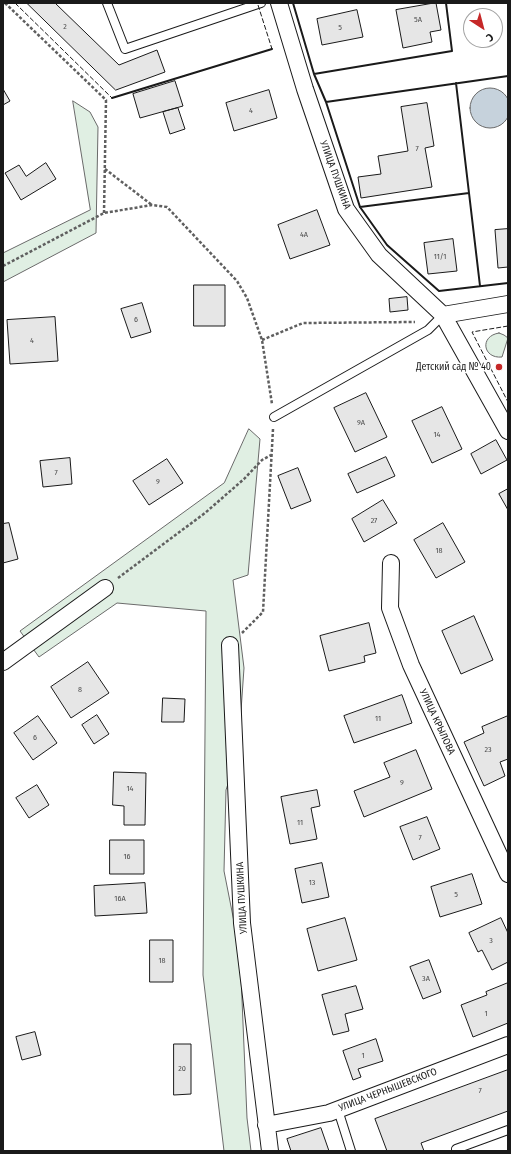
<!DOCTYPE html>
<html>
<head>
<meta charset="utf-8">
<style>
	body { margin:0 }
	#map { position:relative; width:511px; height:1154px; overflow:hidden; background:#fff; font-family:"Fira Sans Condensed",sans-serif }
	canvas { display:block }
	.frame { position:absolute; inset:0; border:4px solid #1a1a1a; pointer-events:none }
	.north { position:absolute; left:463px; top:8px; width:40px; height:40px; box-sizing:border-box; background:#fff; border:1px solid #a3a3a3; border-radius:50%; rotate:144deg; font-size:11px; font-weight:700; line-height:16px; text-align:center; color:#1a1a1a }
	.north::after { content:''; display:block; margin:auto; width:14px; height:18px; background:#c62828; clip-path:polygon(50% 0,100% 100%,50% 72%,0 100%) }
</style>
</head>
<body>
<div id="map">
<canvas width="511" height="1154"></canvas>
<div class="frame"></div>
<div class="north">С</div>
</div>
<script>
const ctx = document.querySelector('canvas').getContext('2d');
ctx.lineJoin = 'round';
function paint(path, color) {
  ctx.fillStyle = color;
  ctx.fill(path, 'evenodd');
}
function trace(path, color, width, dash) {
  ctx.strokeStyle = color;
  ctx.lineWidth = width;
  ctx.lineCap = dash ? 'butt' : 'round';
  ctx.setLineDash(dash || []);
  ctx.stroke(path);
}
function write(font, color, halo, rows, align = 'center') {
  ctx.font = font + ' "Fira Sans Condensed",sans-serif';
  ctx.lineWidth = 3;
  ctx.setLineDash([]);
  ctx.textBaseline = 'middle';
  ctx.strokeStyle = halo;
  ctx.fillStyle = color;
  for (const [text, x, y, turn = 0] of rows) {
    ctx.save();
    ctx.translate(x, y);
    ctx.rotate((+turn || 0) * Math.PI / 180);
    ctx.textAlign = isNaN(turn) ? turn : align;
    if (halo) ctx.strokeText(text, 0, 0);
    ctx.fillText(text, 0, 0);
    ctx.restore();
  }
}
const green = new Path2D(`
	M73 101 90 112 98 127 96 233 3 282V253L90 210Z
	M499 333 504 335 508 338 502 357C483 359 479 336 499 333Z
	M249 429 260 439 248 575 233 580 244 668 238 754 226 790 224 871 240 952 247 1118 251 1151H224L203 975 206 611 117 603 39 657 20 631 224 483Z`);
paint(green, '#e0efe3');
trace(green, '#6a6a6a', 1);
const water = new Path2D(`
	M470 108a20 20 0 1 1 40 0a20 20 0 1 1-40 0Z`);
paint(water, '#c6d2dc');
trace(water, '#6a6a6a', 1);
const building = new Path2D(`
	M27 3H55L119 65 157 50 165 72 116 90Z
	M436 3 441 30 430 32 432 42 403 48 396 10Z
	M357 10 363 37 322 45 317 19Z
	M175 81 183 106 140 118 133 94Z
	M3 89 10 101 3 105Z
	M269 90 277 118 234 131 226 103Z
	M427 103 434 146 425 148 432 187 361 198 358 177 381 174 378 156 408 151 401 107Z
	M178 108 185 129 170 134 163 112Z
	M46 163 56 179 21 200 5 173 19 165 26 176Z
	M317 210 330 245 290 259 278 225Z
	M508 229V267L498 268 495 230Z
	M453 239 457 271 428 274 424 243Z
	M194 285H225V326H194Z
	M407 297 408 310 390 312 389 299Z
	M142 303 151 332 131 338 121 309Z
	M55 317 58 361 10 364 7 320Z
	M366 393 387 437 355 452 334 408Z
	M442 407 462 449 432 463 412 421Z
	M496 440 507 460 481 474 471 454Z
	M386 457 395 476 357 493 348 474Z
	M70 458 72 484 43 487 40 461Z
	M167 459 183 483 149 505 133 481Z
	M298 468 311 501 291 509 278 476Z
	M508 489V510L499 494Z
	M383 500 397 523 364 542 352 519Z
	M9 523 18 559 3 563V524Z
	M443 523 465 562 436 578 414 540Z
	M474 616 493 660 461 674 442 631Z
	M369 623 376 653 364 656 365 662 329 671 320 636Z
	M88 662 109 693 71 718 51 687Z
	M402 695 412 723 354 743 344 716Z
	M163 698 185 699 184 722H162Z
	M97 715 109 734 94 744 82 725Z
	M38 716 57 743 33 760 14 733Z
	M508 716V759L500 762 505 776 484 786 464 742 484 733 482 727Z
	M416 750 432 789 364 817 354 791 390 777 384 763Z
	M114 772 146 773 145 825H124V806L113 805Z
	M37 785 49 805 29 818 16 798Z
	M317 790 320 806 311 808 317 839 290 844 281 797Z
	M427 817 440 849 413 860 400 827Z
	M110 840H144V874H110Z
	M322 863 329 897 302 903 295 869Z
	M472 874 482 904 440 917 431 887Z
	M145 883 147 913 95 916 94 886Z
	M345 918 357 960 318 971 307 929Z
	M501 918 508 933V962L492 970 482 950 478 952 469 933Z
	M150 940H173V982H150Z
	M429 960 441 992 423 999 410 967Z
	M508 983V1023L473 1037 461 1005 487 995 486 992Z
	M356 986 363 1009 345 1014 349 1031 333 1035 322 995Z
	M35 1032 41 1055 22 1060 16 1037Z
	M376 1039 383 1061 358 1069 361 1077 353 1080 343 1051Z
	M174 1044H191V1094L174 1095Z
	M508 1070V1111L421 1143 424 1151H387L375 1119Z
	M321 1128 329 1151H291L287 1139Z`);
paint(building, '#e6e6e6');
trace(building, '#1a1a1a', 1);
const service = new Path2D(`
	M107 3 125 49 261 3
	M274 417 428 330 443 315
	M338 1110 351 1151
	M457 1151 456 1149 508 1130`);
const minor = new Path2D(`
	M279 3 305 89 346 209 379 255 443 315 508 431
	M443 315 508 304
	M391 563 390 608 411 665 508 874
	M230 645 242 923 270 1151
	M3 662 105 588
	M266 1125 329 1113 508 1045`);
trace(service, '#1a1a1a', 10);
trace(minor, '#1a1a1a', 18);
trace(new Path2D(`
	M5 3 106 100 104 213
	M105 169 152 205
	M3 266 104 213 152 205 167 207 237 281 247 298 262 340 272 404
	M262 340 303 323 415 322
	M118 578 205 513 244 479 262 460 271 455
	M242 633 263 612 273 429`), '#5f5f5f', 2.5, [3, 2]);
trace(service, '#fff', 8);
trace(minor, '#fff', 16);
trace(new Path2D(`
	M15 3 112 98
	M258 5 272 49
	M508 326 472 332 508 402`), '#1a1a1a', 1, [5, 2]);
trace(new Path2D(`
	M293 3 314 74 326 102 360 207 387 245 439 291 508 283
	M314 74 452 51 446 3
	M456 83 480 286
	M112 98 272 49
	M326 102 508 76
	M360 207 469 193`), '#1a1a1a', 2);
for (const [x, y, r, color] of [
	[499,367,4,"#c62828"]
]) {
  const dot = new Path2D();
  dot.arc(x, y, r, 0, 2 * Math.PI);
  ctx.fillStyle = color;
  ctx.fill(dot);
  trace(dot, '#fff', 1.5);
}
write('8px', '#4d4d4d', null, [
	["5А",418,20],
	["2",65,27],
	["5",340,28],
	["4",251,111],
	["7",417,149],
	["4А",304,235],
	["11/1",440,257],
	["6",136,320],
	["4",32,341],
	["9А",361,423],
	["14",437,435],
	["7",56,473],
	["9",158,482],
	["27",374,521],
	["18",439,551],
	["8",80,690],
	["11",378,719],
	["6",35,738],
	["23",488,750],
	["9",402,783],
	["14",130,789],
	["11",300,823],
	["7",420,838],
	["16",127,857],
	["13",312,883],
	["5",456,895],
	["16А",120,899],
	["3",491,941],
	["18",162,961],
	["3А",426,979],
	["1",486,1014],
	["1",363,1056],
	["20",182,1069],
	["7",480,1091]
]);
write('10px', '#1a1a1a', '#fff', [
	["УЛИЦА ПУШКИНА",335,175,70],
	["УЛИЦА КРЫЛОВА",437,722,65],
	["УЛИЦА ПУШКИНА",242,898,-93],
	["УЛИЦА ЧЕРНЫШЕВСКОГО",388,1090,-21]
]);
write('10px', '#1a1a1a', '#fff', [
	["Детский сад № 40",491,367]
], 'right');
</script>
</body>
</html>
